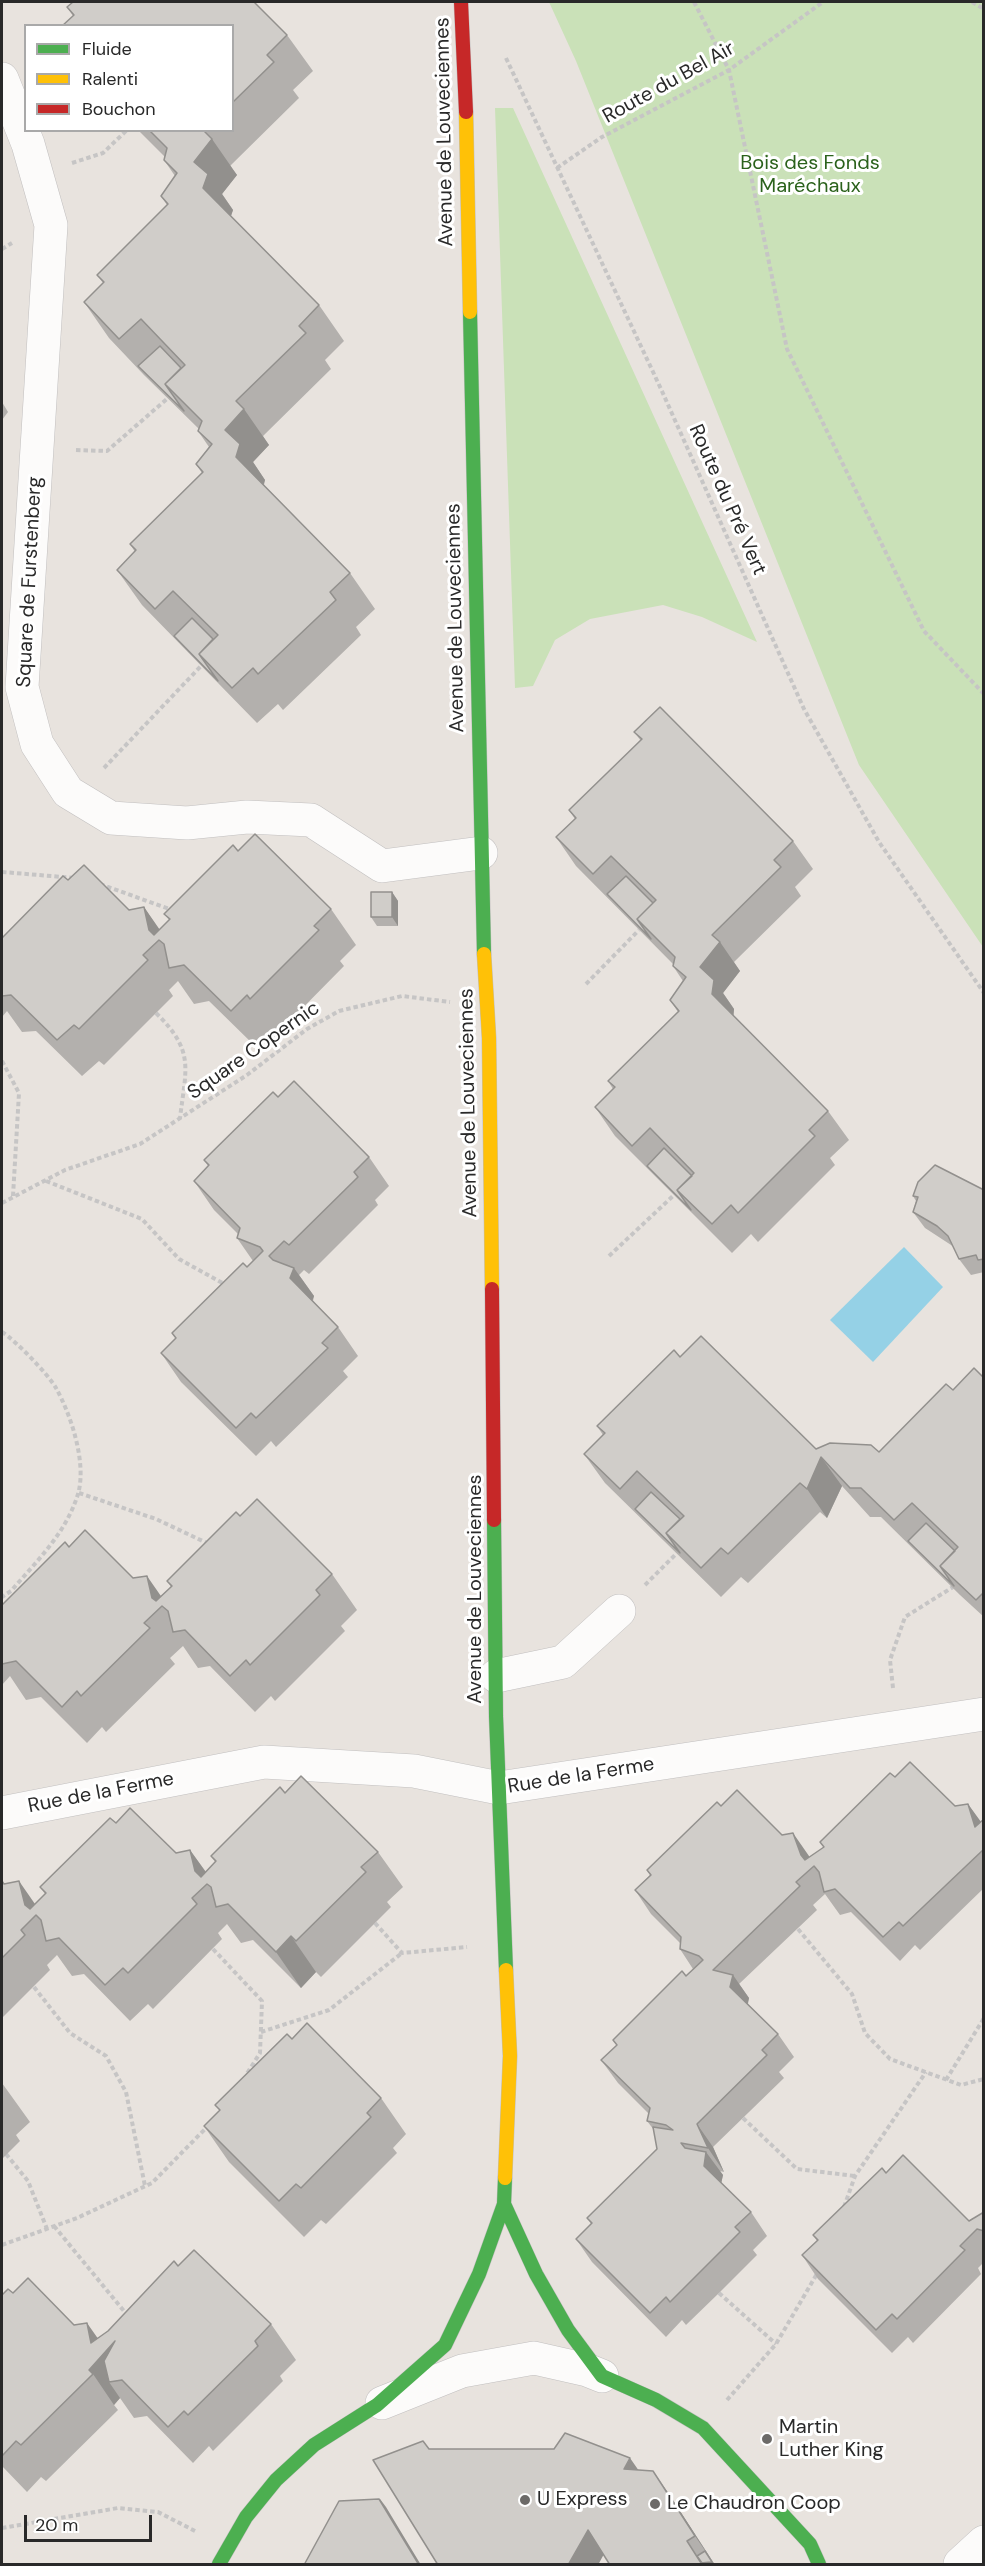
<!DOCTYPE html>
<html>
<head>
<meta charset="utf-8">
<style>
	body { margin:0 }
	#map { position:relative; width:985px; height:2566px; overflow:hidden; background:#e8e3de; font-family:"DM Sans",sans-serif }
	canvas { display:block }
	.frame { position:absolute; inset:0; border:3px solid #292929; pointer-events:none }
	.legend { position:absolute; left:24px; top:24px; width:210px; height:108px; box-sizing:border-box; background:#fff; border:2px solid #a9a9a9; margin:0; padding:8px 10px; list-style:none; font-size:18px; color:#292929 }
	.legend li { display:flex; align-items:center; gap:12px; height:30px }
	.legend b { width:30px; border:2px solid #a9a9a9 }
	.scale { position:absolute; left:24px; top:2515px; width:128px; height:27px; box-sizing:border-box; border:3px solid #292929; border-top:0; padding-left:8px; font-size:18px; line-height:21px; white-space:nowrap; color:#292929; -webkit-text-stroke:4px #fff; paint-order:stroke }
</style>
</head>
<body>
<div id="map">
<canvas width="985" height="2566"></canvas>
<div class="frame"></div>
<ul class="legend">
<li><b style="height:8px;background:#4caf50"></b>Fluide</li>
<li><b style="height:8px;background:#ffc107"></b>Ralenti</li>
<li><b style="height:8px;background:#c62828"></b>Bouchon</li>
</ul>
<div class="scale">20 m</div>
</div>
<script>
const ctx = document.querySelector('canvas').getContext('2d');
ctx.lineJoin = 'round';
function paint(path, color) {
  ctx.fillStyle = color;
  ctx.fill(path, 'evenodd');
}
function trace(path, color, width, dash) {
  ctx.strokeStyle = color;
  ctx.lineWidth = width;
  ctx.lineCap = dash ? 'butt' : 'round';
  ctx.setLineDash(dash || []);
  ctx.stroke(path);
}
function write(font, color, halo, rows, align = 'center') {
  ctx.font = font + ' "DM Sans",sans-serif';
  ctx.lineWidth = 6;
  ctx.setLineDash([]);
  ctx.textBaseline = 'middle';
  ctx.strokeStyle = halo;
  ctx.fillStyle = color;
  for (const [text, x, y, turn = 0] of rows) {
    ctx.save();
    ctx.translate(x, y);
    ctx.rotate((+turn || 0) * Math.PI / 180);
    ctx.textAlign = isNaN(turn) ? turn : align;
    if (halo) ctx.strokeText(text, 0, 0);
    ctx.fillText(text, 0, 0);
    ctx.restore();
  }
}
paint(new Path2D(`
	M549 2H983V947L859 765 576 61Z
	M495 108H513L757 642 702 617 663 605 590 619 555 640 533 686 515 688Z`), '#cae1b8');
paint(new Path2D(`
	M904 1247 943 1287 873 1362 830 1320Z`), '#95d1e6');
const street = new Path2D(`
	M2 79 28 144 51 225 22 687 37 744 68 792 111 818 187 823 247 817 311 820 382 866 481 853
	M496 1676 563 1662 619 1611
	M2 1813 264 1762 414 1771 499 1788 984 1714
	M382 2403 462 2371 534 2358 587 2370 602 2376
	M960 2564 984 2542`);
const fast = new Path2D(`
	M470 312 484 954
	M494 1520 496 1716 506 1970
	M504 2204 536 2274 568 2330 602 2376 656 2400 703 2428 810 2544 819 2564
	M219 2564 246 2517 276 2480 314 2445 377 2405 445 2345 479 2274 504 2204 505 2178`);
const slow = new Path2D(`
	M466 112 470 312
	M484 954 489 1038 492 1289
	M505 2178 510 2056 506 1970`);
const jam = new Path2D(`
	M461 2 466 112
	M492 1289 494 1520`);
trace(street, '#c1bfbf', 34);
trace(fast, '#c1bfbf', 15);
trace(slow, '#c1bfbf', 15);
trace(jam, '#c1bfbf', 15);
trace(new Path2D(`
	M694 2 729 70 787 349 924 631 984 694
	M972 2 984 9
	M506 58 661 389 804 709 879 842 984 993
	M72 163 103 153 127 130
	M557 168 602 137 729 70 823 2
	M2 249 12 243
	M76 450 107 451 168 398
	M104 768 201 666
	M2 872 75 878
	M100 884 172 910
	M586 984 639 930
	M156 1013C195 1051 186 1068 180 1118
	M2 1061 19 1093 13 1196
	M46 1181 142 1219 179 1259 226 1285
	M2 1203 65 1170 140 1144 247 1075 307 1029 339 1011 402 996 450 1002
	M609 1256 674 1195
	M2 1332C15 1340 48 1374 56 1388 71 1415 87 1463 78 1494 66 1533 37 1561 11 1591L2 1597
	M79 1493 156 1519 209 1544
	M645 1585 677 1553
	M893 1688 890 1660 905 1617 953 1587
	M375 1923 402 1953 467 1947
	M798 1929 852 1994 865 2033 890 2059 961 2085 984 2079
	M213 1949 262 2001 260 2053 246 2075
	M34 1987 70 2033 106 2056 126 2092 145 2186
	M261 2032 329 2010 402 1953
	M946 2080 984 2018
	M743 2118 797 2169 855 2176
	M6 2154 28 2181 47 2229
	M844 2207 855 2176 926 2072
	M54 2226 128 2316
	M2 2245 77 2218 152 2183 208 2126
	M719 2293 776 2344
	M727 2400 776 2344 818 2272
	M2 2528 118 2508 158 2512 195 2531`), '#c6c5c5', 4, [4.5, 3]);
trace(street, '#fcfbfa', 33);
trace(fast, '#4caf50', 14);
trace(slow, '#ffc107', 14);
trace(jam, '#c62828', 14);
paint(new Path2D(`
	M73 2H254L287 35 313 71 293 90 299 98 230 166 237 175 222 194 233 210 231 216 319 305 344 341 325 360 331 369 263 436 269 445 253 462 265 480 264 485 350 573 375 609 356 627 361 635 283 710 278 704 257 723 142 605 117 570 135 552 130 544 202 473 196 464 209 447 198 431 199 429 144 375 109 338 84 302 103 283 97 275 167 205 161 196 175 176 164 160 165 157 138 130H232V26H62L73 16 67 7Z
	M2 402 8 412 2 420Z
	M634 732 793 841 813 869 795 887 801 896 734 962 740 971 723 993 734 1009 733 1015 828 1111 849 1140 830 1158 835 1165 758 1242 751 1234 732 1253 615 1136 595 1107 613 1089 608 1081 678 1012 670 1000 683 981 673 966V964L576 866 556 837 575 819 569 810 641 741Z
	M238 851 331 909 356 945 340 961 344 966 276 1035 272 1030 256 1047 209 1001 194 1004 178 981 169 990 173 996 104 1065 99 1061 82 1076 36 1031 22 1032 7 1011 2 1017V938L68 880 129 910 144 907 159 930 169 920 164 914Z
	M392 892 398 901V926H377L371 917Z
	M278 1097 369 1157 389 1186 375 1200 378 1205 309 1274 304 1270 299 1275 314 1296 313 1301 338 1327 358 1356 343 1371 348 1377 276 1447 271 1441 256 1456 181 1382 161 1353 176 1339 172 1333 253 1261 237 1238 238 1234 214 1210 194 1181 208 1166 204 1160Z
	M984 1190V1272L971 1275 959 1259 954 1247 948 1243 925 1228 913 1212 916 1201 913 1196Z
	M680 1357 816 1449 879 1452 953 1390 984 1378V1617L960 1595 881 1517H870L842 1486 827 1518 820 1512 748 1583 741 1577 721 1597 605 1483 584 1454 603 1435 597 1426Z
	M240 1516 332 1574 357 1610 341 1626 345 1631 275 1701 271 1696 255 1712 210 1666 198 1668 183 1646 170 1658 175 1664 106 1732 102 1727 87 1743 41 1697 26 1700 10 1676 2 1685V1605L69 1547 133 1578 161 1596 171 1587 167 1581Z
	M895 1777 955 1806 968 1804 980 1822 984 1819V1888L920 1950 915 1945 900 1961 851 1912 840 1915 825 1894 813 1905 817 1910 739 1984 749 1998 748 2004 778 2034 794 2057 779 2072 784 2078 713 2147 724 2172 720 2171 723 2175 721 2183 751 2212 767 2236 753 2250 757 2255 719 2293 686 2325 682 2320 666 2337 592 2262 576 2239 591 2224 587 2218 657 2149 654 2130 647 2121 649 2114 618 2083 601 2060 617 2045 613 2040 693 1969 680 1949V1943L651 1914 635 1890 650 1875 647 1870 721 1806 782 1835 809 1857 824 1847 820 1842Z
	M285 1793 378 1852 403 1887 387 1902 391 1907 321 1977 316 1972 301 1988 253 1940 241 1943 227 1924 218 1933 222 1939 153 2009 148 2004 130 2021 84 1974 72 1976 57 1955 47 1965 50 1970 2 2018V1881L4 1884 35 1904 45 1894 40 1887 116 1823 176 1853 190 1850 206 1872 215 1862 211 1856Z
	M292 2039 381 2098 406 2134 393 2148 397 2153 326 2224 321 2220 304 2237 229 2162 204 2126 220 2111 215 2105Z
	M2 2083 30 2122 16 2135 20 2141 2 2159Z
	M886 2173 969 2221 984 2212V2262L978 2268 981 2274 913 2343 908 2337 892 2353 818 2279 802 2255 817 2241 813 2235Z
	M178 2266 271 2324 296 2360 280 2376 283 2381 213 2451 209 2446 193 2463 147 2416 134 2418 120 2398 114 2405 118 2410 46 2481 41 2477 27 2492 2 2466V2295L13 2293 74 2325 98 2338 108 2331Z
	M429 2449 638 2470 669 2494 715 2565 604 2555Z`), '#b3b0ad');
paint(new Path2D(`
	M212 139 237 175 222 194 233 210 228 224 203 188 194 162Z
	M244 409 269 445 253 462 265 480 261 492 236 457 225 430Z
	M392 892 398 901V926L392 917Z
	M144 907 169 943 164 944 149 930Z
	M720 942 740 971 723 993 734 1009 733 1023 712 994 700 967Z
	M294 1268 314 1296 310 1307 290 1278Z
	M821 1457 842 1486 827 1518 807 1489Z
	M147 1576 172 1612 168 1611 152 1598Z
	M968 1804 984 1826 975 1827Z
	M793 1833 809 1856 813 1867 811 1869 801 1855Z
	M190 1850 215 1885 211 1887 195 1871Z
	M19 1881 44 1917 41 1920 25 1905Z
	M291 1936 316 1972 301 1988 276 1952Z
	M733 1975 749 1998 746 2010 730 1987Z
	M697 2124 713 2147 724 2172 708 2148Z
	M706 2152 723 2175 720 2189 704 2166Z
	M87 2323 106 2350 115 2341 122 2380 109 2382 120 2398 114 2405 93 2374 89 2370 91 2343Z
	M630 2458 646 2481 624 2469Z
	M653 2471 669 2494 715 2565 695 2536Z
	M379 2499H380L386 2507 421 2565H419Z
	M588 2530 604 2554 598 2565H568Z`), '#92908d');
const building = new Path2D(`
	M73 2H254L287 35 267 55 274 62 232 103V26H62L74 15 67 7Z
	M149 130H205L204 131 212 139 194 162 208 174 203 188 319 305 299 326 306 333 236 401 244 409 225 430 240 444 236 457 350 573 330 592 336 600 258 674 253 668 232 688 199 654 218 635 173 591 155 609 117 570 136 550 130 544 203 472 196 464 212 444 198 431 202 421 165 384 185 365 141 319 119 339 84 302 104 282 97 275 168 204 161 196 177 173 164 160 167 148Z
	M160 346 181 368 165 384 184 411 138 366Z
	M192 618 213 639 199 654 218 681 174 636Z
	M660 707 793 841 774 860 781 867 712 935 720 942 700 967 714 980 712 994 828 1111 809 1130 815 1136 738 1213 731 1205 712 1224 677 1190 694 1173 650 1128 632 1146 595 1107 615 1087 608 1081 679 1011 670 1000 686 977 673 966 675 957 637 919 656 900 611 856 593 874 556 837 576 818 569 810 642 739 634 732Z
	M255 834 331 909 314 926 319 930 250 999 247 995 231 1011 184 965 169 968 164 944 159 940 143 955 148 960 79 1029 74 1025 57 1040 11 995 2 996V938L63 876 68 880 84 865 129 910 144 907 149 930 154 935 170 919 164 914 233 845 238 851Z
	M626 876 653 903 637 919 651 939 607 894Z
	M371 892H392V917H371Z
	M294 1081 369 1157 354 1172 358 1177 289 1245 284 1241 269 1256 273 1260 294 1268 290 1278 338 1327 322 1343 328 1348 256 1418 251 1413 236 1428 161 1353 176 1338 172 1333 243 1263 247 1267 263 1251 260 1247 237 1238 240 1228 194 1181 209 1165 204 1160 273 1092 278 1097Z
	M664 1148 692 1176 677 1190 691 1210 647 1166Z
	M935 1165 984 1190V1259L978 1260 976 1255 959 1259 948 1236 937 1226 913 1212 918 1197 913 1196 918 1182Z
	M701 1336 816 1449 830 1443 871 1445 879 1452 946 1384 953 1390 974 1368 984 1378V1592L976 1600 940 1566 958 1547 912 1503 894 1520 861 1488H850L821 1457 807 1489 800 1483 728 1554 721 1548 701 1568 666 1533 684 1516 637 1471 620 1489 584 1454 605 1433 597 1426 674 1350 680 1357Z
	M651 1492 680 1519 666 1533 680 1553 635 1509Z
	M257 1499 332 1574 316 1590 320 1595 250 1665 246 1660 230 1676 185 1630 173 1632 168 1611 162 1606 144 1623 150 1628 81 1696 77 1691 62 1707 16 1661 2 1664V1605L65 1542 69 1547 85 1530 133 1578 147 1576 152 1598 156 1601 172 1586 167 1581 236 1512 240 1516Z
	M926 1523 955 1551 940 1566 954 1586 908 1541Z
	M910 1762 955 1806 968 1804 975 1827 984 1819V1849L903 1926 899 1922 883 1937 835 1889 824 1892 819 1872 814 1866 796 1882 800 1886 713 1970 733 1975 730 1987 778 2034 762 2050 767 2055 697 2124 708 2148 681 2143 685 2148 706 2152 704 2166 751 2212 735 2227 740 2232 670 2302 666 2297 650 2313 576 2239 592 2223 587 2218 657 2149 653 2127 673 2130 666 2125 647 2121 650 2108 601 2060 617 2045 613 2040 682 1971 686 1976 703 1960 699 1956 680 1949 681 1937 635 1890 651 1875 647 1870 717 1802 721 1806 737 1790 782 1835 793 1833 801 1855 805 1860 824 1847 820 1842 890 1773 895 1777Z
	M301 1776 378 1852 361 1867 366 1872 296 1941 291 1936 276 1952 228 1904 216 1907 211 1887 207 1884 192 1898 197 1904 128 1973 123 1968 105 1985 59 1938 46 1941 41 1920 36 1915 21 1930 25 1935 2 1958V1881L4 1884 19 1881 25 1905 30 1909 46 1893 40 1887 110 1818 116 1823 130 1808 176 1853 190 1850 195 1871 201 1877 216 1861 211 1856 280 1787 285 1793Z
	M307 2023 381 2098 367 2113 371 2117 301 2188 296 2184 279 2201 204 2126 220 2110 215 2105 287 2034 292 2039Z
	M903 2155 969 2221 984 2212V2231L977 2229 960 2246 965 2250 897 2319 892 2314 876 2330 802 2255 818 2240 813 2235 882 2168 886 2173Z
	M194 2250 271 2324 255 2341 258 2346 188 2415 184 2411 168 2427 122 2380 109 2382 104 2361 115 2341 89 2370 93 2374 21 2445 16 2441 2 2456V2295L8 2289 13 2293 28 2278 74 2325 87 2323 91 2343 108 2331 174 2261 178 2266Z
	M565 2433 630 2458 624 2469 653 2471 695 2536 687 2541 701 2563 711 2562 713 2565H610L588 2530 568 2565H438L373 2460 423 2441 429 2449H554Z
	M379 2499 419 2565H304L339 2501Z
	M705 2551 714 2565 711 2562 702 2563 697 2556Z`);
paint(building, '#d0cdc9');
trace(building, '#92908d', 1.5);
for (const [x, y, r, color] of [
	[767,2439,6,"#6c6a68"],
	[525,2500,6,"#6c6a68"],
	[655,2504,6,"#6c6a68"]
]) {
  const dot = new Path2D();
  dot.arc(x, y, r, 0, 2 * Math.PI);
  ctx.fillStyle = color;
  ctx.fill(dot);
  trace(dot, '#fff', 2);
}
write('20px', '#292929', '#fff', [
	["Route du Bel Air",669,83,-29],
	["Avenue de Louveciennes",445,132,-91],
	["Route du Pré Vert",727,500,66],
	["Square de Furstenberg",30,582,-87],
	["Avenue de Louveciennes",456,618,-91],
	["Square Copernic",254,1051,-35],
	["Avenue de Louveciennes",469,1103,-91],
	["Avenue de Louveciennes",476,1589,-90],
	["Rue de la Ferme",581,1776,-9],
	["Rue de la Ferme",101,1793,-11]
]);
write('20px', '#2b621c', '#fff', [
	["Bois des Fonds",810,164],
	["Maréchaux",810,187]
]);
write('20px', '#292929', '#fff', [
	["Martin",779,2428],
	["Luther King",779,2451],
	["U Express",537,2500],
	["Le Chaudron Coop",667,2504]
], 'left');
</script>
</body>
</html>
